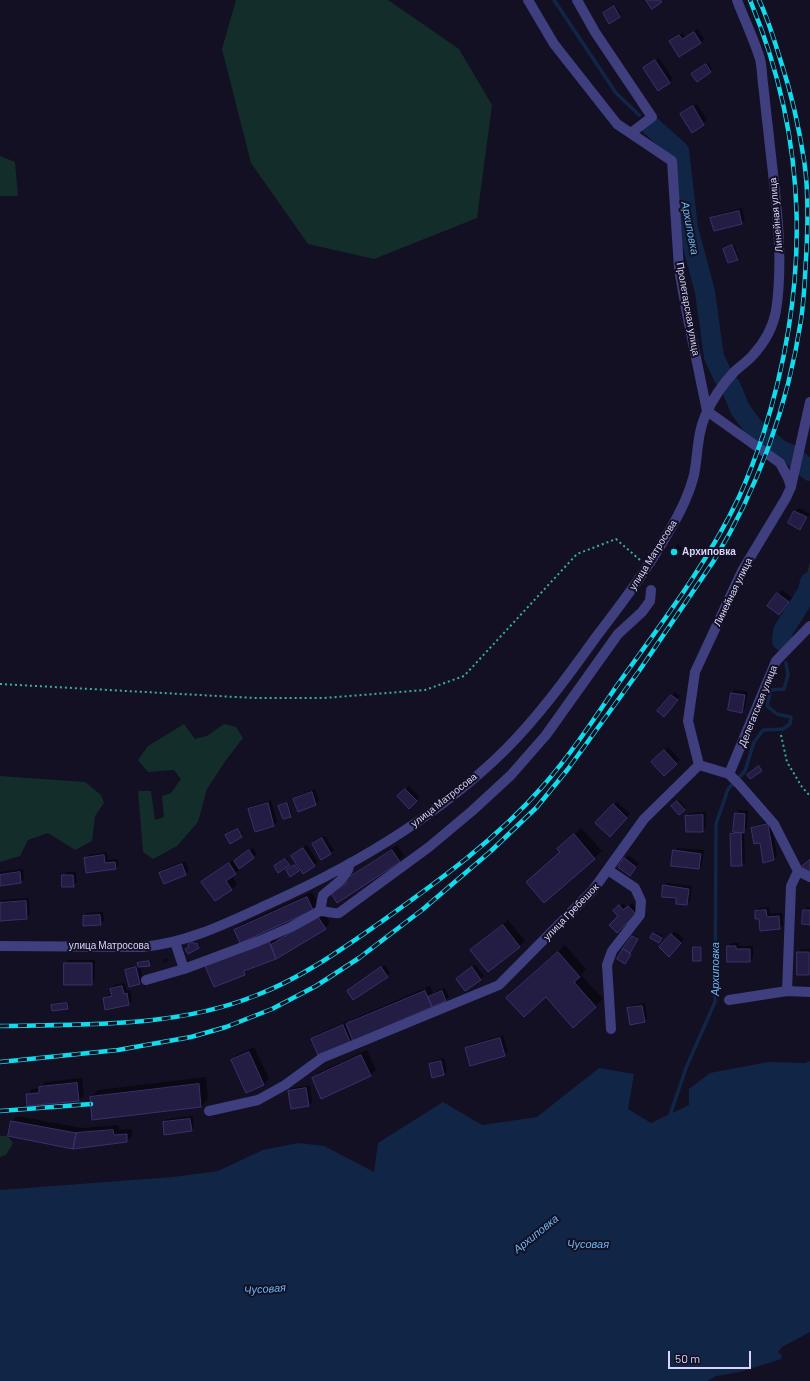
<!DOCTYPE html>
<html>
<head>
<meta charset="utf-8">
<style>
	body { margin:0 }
	#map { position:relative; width:810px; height:1381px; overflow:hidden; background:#131023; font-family:Barlow,sans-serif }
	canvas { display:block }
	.scale { position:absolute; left:668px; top:1351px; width:83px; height:18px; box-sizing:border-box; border:2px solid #d8d4fc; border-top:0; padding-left:5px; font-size:12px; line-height:14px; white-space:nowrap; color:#d8d4fc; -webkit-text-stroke:3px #131023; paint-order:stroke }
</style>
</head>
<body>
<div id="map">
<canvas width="810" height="1381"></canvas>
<div class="scale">50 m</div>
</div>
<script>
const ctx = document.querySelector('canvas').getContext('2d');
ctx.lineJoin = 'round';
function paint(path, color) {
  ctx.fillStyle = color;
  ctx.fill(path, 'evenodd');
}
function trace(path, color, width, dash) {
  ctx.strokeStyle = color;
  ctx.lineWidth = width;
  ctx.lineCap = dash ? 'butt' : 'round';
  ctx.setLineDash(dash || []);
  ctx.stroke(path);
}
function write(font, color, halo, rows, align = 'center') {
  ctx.font = font + ' Barlow,sans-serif';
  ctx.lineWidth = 4;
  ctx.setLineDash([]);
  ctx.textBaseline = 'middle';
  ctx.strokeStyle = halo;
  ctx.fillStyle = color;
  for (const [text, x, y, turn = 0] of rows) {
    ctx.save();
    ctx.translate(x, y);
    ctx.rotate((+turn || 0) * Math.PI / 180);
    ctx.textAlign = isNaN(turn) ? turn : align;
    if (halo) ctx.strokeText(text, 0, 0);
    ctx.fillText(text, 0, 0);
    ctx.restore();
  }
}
paint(new Path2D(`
	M236 0H388L459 49 492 105 477 218 374 259 308 244 251 163 222 49Z
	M0 156 15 162 18 196H0Z
	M810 562V600L795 628 785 621 806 577Z
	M184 724 195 739 207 736 224 724 236 727 243 738 226 760 207 789 198 822 177 846 153 859 143 852 138 791H151L155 820 164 817 162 796 171 793 181 779 174 770 148 772 138 760 148 746Z
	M0 776 85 782 101 795 104 803 95 816 92 841 75 850 48 833 28 840 20 856 0 862Z
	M0 1136H8L13 1143 6 1155 0 1157Z`), '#132d2b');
paint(new Path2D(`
	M810 1061V1332L782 1347 778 1352 782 1355 781 1359 740 1372 716 1376 707 1381H0V1190L173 1177 218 1171 263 1150 298 1143 324 1146 374 1172 378 1143 443 1102 482 1125 537 1117 599 1068 634 1074 628 1109 651 1123 689 1105V1089L710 1073 768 1062 805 1063Z`), '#112646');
paint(new Path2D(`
	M616 6 621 15 610 22 606 12Z
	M698 29 704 39 701 43 674 38 683 33 685 37Z
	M659 58 673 79 669 82 648 65Z
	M708 63 712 70 697 80 694 72Z
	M697 104 707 120 692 131 682 114Z
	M742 208 745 220 741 223 711 219 715 215Z
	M734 245 739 258 737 259 724 249Z
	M799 508 810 514 803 526 800 529 789 523 795 511Z
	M678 544 682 549 679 552 675 547Z
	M782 590 792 598 782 611 769 606Z
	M735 690 748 692 745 708 742 712 732 693Z
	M675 692 680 696 667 712 658 711Z
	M668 747 680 760 665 774 653 762Z
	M409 786 420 797 409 807 398 796Z
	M315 789 319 801 316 804 298 811 294 799 297 796Z
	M271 800 277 822 274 825 255 830 249 809 252 806Z
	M679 800 686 808 679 814 672 806Z
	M288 802 292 814 291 816 279 806Z
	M617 802 630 814 609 835 597 823Z
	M739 810 748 811 747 828 744 831 745 862 742 865 731 834 734 831 736 813Z
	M706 812V827L703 831 686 816 690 813Z
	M771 822 777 856 774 859 764 861 760 842 752 828 755 825Z
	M239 828 243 835 242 836 228 834Z
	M581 828 602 851 544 902 566 842Z
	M325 836 334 850 330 853 313 844Z
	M307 845 318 862 314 865 300 868 298 870 288 869 297 864 292 856Z
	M397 845 404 856 399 861 337 902V888L347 882 346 881 352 875Z
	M253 848 257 854 240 867 241 868 232 876 237 884 232 889 215 900 203 882 208 877 235 859 236 860Z
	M677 848 704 850 702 865 699 868 674 851Z
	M107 852 108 860 118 859 119 865 115 868 85 858 89 855Z
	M628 855 639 863 630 874 625 859Z
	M287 858 290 863 289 865H277Z
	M185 861 189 870 186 874 164 882 160 873 164 869Z
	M23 869 24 879 20 882 0 885V872Z
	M66 872H76L77 882 73 886 63 876Z
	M667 883 692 886 690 901 687 904 678 897 664 886Z
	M312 892 318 904 312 909 235 930 240 925Z
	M29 898 30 914 27 918 0 920 1 900Z
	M623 903 627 908 632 903 638 910 617 931 619 916 614 911Z
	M769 907 770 914 782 913 783 925 780 928 760 918 756 911 759 908Z
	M807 907H810V924L803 923 804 910Z
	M103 912 104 921 100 924 84 917 87 913Z
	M324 912 330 923 325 928 276 958 249 968 244 974 214 986 274 936 276 941Z
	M508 920 525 941 519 946 472 950Z
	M675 931 684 939 669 955 660 947Z
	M655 932 663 936 660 940 651 937Z
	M634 935 638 938 630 951 632 952 626 961 619 959Z
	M195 942 196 943 198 942 200 946 199 947 186 949 190 946 191 944Z
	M731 943H739V946H753V957L750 961 728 947Z
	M565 945 586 969 581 975 603 999 573 1026 546 996 515 991Z
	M696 946H702V959L700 960 694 947Z
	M802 949H810V972L809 974 798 953Z
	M168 958V961L164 963 163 960Z
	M68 960H95V980L91 984 65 964Z
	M151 960V963L149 965 140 966 143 980 140 983 130 985 127 970 130 967 138 965 139 962Z
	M385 965 390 973 387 976 348 991Z
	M475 965 484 976 480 979H457Z
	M125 983 127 991 130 990 132 1001 129 1004 104 999 107 995 112 994 111 989 114 985Z
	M430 986 433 993 445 988 449 997 445 1000 354 1039 353 1037 349 1041 312 1039 318 1034 348 1021 349 1023 353 1019 423 989 427 998H429L425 988Z
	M68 1002 69 1007 67 1009 52 1005 54 1004Z
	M645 1003 647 1018 644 1021 628 1009 632 1005Z
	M503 1035 508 1052 504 1055 466 1049 470 1045Z
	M254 1047 269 1079 264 1084 247 1092 232 1060 237 1055Z
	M367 1050 376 1070 370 1075 313 1078 318 1073Z
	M444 1058 447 1071 443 1074 430 1064 433 1061Z
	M206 1077 208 1099 201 1107 91 1097 98 1090Z
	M82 1078 84 1095 79 1100 27 1094 32 1089 40 1088 45 1082Z
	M310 1085 312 1102 309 1105 291 1108 289 1091 292 1088Z
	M17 1116 82 1128 119 1125V1130L132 1129V1136L127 1141 9 1136 12 1121Z
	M193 1116 194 1127 191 1131 164 1123 167 1119Z`), '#0007');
trace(new Path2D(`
	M554 0 616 93 639 115
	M669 1118 686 1068 715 1002 716 824 728 789 745 771 754 742 763 730 783 729 790 724 791 717 777 714 767 706 771 690 784 689 788 675 786 663`), '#112646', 3.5);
trace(new Path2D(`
	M651 126 679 151 688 228 705 292 714 357 723 376 731 387 740 409 754 428 779 449 792 455 810 471
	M782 641 783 631 808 591 810 582`), '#112646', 20);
const building = new Path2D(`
	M646 0H660L662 2 652 9Z
	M614 6 620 17 609 24 603 13Z
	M694 32 701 43 679 57 669 41 679 35 682 39Z
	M655 60 670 83 658 91 643 68Z
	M706 64 711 72 697 82 691 74Z
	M693 106 704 125 692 133 680 114Z
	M739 211 742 224 714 231 710 218Z
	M732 245 738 260 728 263 723 249Z
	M794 511 807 517 800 530 788 523Z
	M777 593 789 602 779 615 767 606Z
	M731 693 745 695 742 713 728 710Z
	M671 695 678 700 664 717 657 711Z
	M664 750 677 764 664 776 651 762Z
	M759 766 762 771 750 779 747 775Z
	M405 789 417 801 409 809 397 796Z
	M312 792 316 805 298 812 293 799Z
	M677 801 685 810 679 815 671 806Z
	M268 803 274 826 255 832 248 809Z
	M287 803 291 817 283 819 278 806Z
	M613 804 627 818 610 837 595 823Z
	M735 813 745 814 744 833 733 832Z
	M703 815V832H686L685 816Z
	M768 824 774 860 763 863 760 843 754 844 751 828Z
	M238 829 242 837 230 844 225 835Z
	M741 833 742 866H731L730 834Z
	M574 834 595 859 544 903 526 882 560 852 557 849Z
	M322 838 331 854 321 860 312 844Z
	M303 848 315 866 303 874 291 856Z
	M249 850 254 858 239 869 234 861Z
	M392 850 400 862 337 903 331 893 347 883 345 880Z
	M673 850 701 854 699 869 671 866Z
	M104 855 105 863 115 862 116 869 86 873 84 858Z
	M624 858 636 867 630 876 618 867Z
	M285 859 290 865 278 873 274 866Z
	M810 860V871L807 873 802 866Z
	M229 863 236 874 226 881 232 890 215 901 201 882Z
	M182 864 186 875 164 884 159 873Z
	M295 865 299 871 290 877 286 870Z
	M20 872 21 883 0 886V875Z
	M62 875H73L74 887H62Z
	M663 885 689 889 687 905 676 904V898L662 897Z
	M307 897 313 910 240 943 234 930Z
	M26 901 27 919 0 921V903Z
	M619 905 623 910 628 906 636 914 617 933 609 925 618 916 613 911Z
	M766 910 767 917 779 916 780 929 760 931 759 919H755V911Z
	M803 910H810V925L802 924Z
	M100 915 101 925 83 926V916Z
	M318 917 326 929 276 959 271 945Z
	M503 925 520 947 488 972 470 950Z
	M653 933 662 938 659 943 650 938Z
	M671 934 681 943 669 957 659 947Z
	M632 936 638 939 630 953 623 949Z
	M269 941 276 959 244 971 245 975 214 987 205 966Z
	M193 942 194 944 197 943 199 948 188 954 185 949 189 947 188 945Z
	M727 946H736V949H750V962H727Z
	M693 947H701V961H693Z
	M623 949 631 954 625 964 617 959Z
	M558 952 580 977 574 982 596 1007 573 1028 546 997 524 1017 506 998Z
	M797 952H809V975H797Z
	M149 961 150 966 138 967 137 963Z
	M64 963H92V985H64Z
	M136 967 140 984 129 987 125 970Z
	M381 967 388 977 353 1000 347 991Z
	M472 967 481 980 465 991 456 979Z
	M122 986 124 994 127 993 129 1005 105 1010 103 998 112 996 110 989Z
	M425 991 432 1007 353 1041 346 1024Z
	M442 991 446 1001 432 1007 428 997Z
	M67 1003 68 1009 52 1011 51 1005Z
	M642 1006 645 1022 630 1025 627 1008Z
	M343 1025 350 1042 318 1055 311 1039Z
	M500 1038 505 1056 470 1066 465 1048Z
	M249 1052 264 1085 246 1093 231 1060Z
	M361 1055 371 1076 321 1099 312 1078Z
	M441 1061 444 1075 432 1078 429 1064Z
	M77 1083 79 1101 27 1106 26 1094 39 1093V1087Z
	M199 1084 201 1107 92 1120 90 1097Z
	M306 1088 309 1106 291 1109 288 1091Z
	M190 1119 192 1131 164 1135 163 1122Z
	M11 1121 76 1133 73 1149 8 1136Z
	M113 1130 114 1135 127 1134V1142L73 1149 76 1133Z`);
paint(building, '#241d43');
trace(building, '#3b306d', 1);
trace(new Path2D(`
	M0 684 254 698H324L425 690 464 676 577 554 616 539 640 560
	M781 735 787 762 802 787 810 796`), '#37aea4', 2, [2, 3]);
trace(new Path2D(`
	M528 0 554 44 617 124 672 161 679 269 687 314 707 411
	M577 0 595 32 652 117 631 133
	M707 411 780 463 788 478 791 487
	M699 765 688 721 695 672 742 571 786 498 791 487 810 402
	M699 765 729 774 739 784 774 824 798 871
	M729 774 776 661 810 626
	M608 870 635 888 641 901 640 915 612 951 607 965 611 1029
	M798 871 810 877
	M320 911 323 895 341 880 348 870 350 863
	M175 942 184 969 259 941 291 927 320 911C327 911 332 914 339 913L429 847 472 811 511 775 546 735 618 634 642 612 650 601 651 590
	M0 946 142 947C189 943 231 921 273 902 357 864 439 815 505 750 539 716 568 676 596 637 622 603 647 570 668 533 679 515 689 495 694 475 698 455 697 433 706 414 713 398 722 385 734 372 740 366 747 362 753 355 764 343 773 327 776 311 785 251 774 188 768 128 766 113 765 99 763 84 762 76 762 67 760 59 754 39 744 19 737 0
	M146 980 184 969
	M787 991 791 886 798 871
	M729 1000 787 991 810 992
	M209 1111 258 1100 285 1085 322 1058 499 985 593 890 644 819 699 765`), '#3f3e7f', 10);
const rail = new Path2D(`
	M0 1026C86 1024 176 1028 257 995 301 978 339 951 378 924 437 882 495 841 543 786 571 754 594 719 618 684 661 624 707 564 739 497 748 477 756 456 763 435 810 287 810 144 750 0
	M0 1062 118 1050 191 1037 226 1027 272 1009 316 986 359 958 422 910 491 851 537 807 568 769 639 671 713 562C758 489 788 405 801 320 804 300 805 279 806 259 808 226 809 192 804 160 799 128 792 96 782 65 775 43 769 21 759 0
	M0 1111 91 1104`);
trace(rail, '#0fdced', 4.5);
trace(rail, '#131023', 3, [9]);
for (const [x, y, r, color] of [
	[674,552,4,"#0fdced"]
]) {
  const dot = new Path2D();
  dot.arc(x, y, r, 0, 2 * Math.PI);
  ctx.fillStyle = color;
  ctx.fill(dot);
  trace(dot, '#131023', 1.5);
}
write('10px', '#d8d4fc', '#131023', [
	["Линейная улица",776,215,-95],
	["Пролетарская улица",688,309,80],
	["улица Матросова",653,555,-58],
	["Линейная улица",733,592,-64],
	["Делегатская улица",758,706,-68],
	["улица Матросова",444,800,-38],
	["улица Гребешок",571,912,-46],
	["улица Матросова",109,946]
]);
write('bold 10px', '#d8d4fc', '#131023', [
	["Архиповка",682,552]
], 'left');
write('italic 11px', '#69b7f5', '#131023', [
	["Архиповка",690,228,79],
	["Архиповка",715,969,-90],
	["Архиповка",536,1234,-39],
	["Чусовая",588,1244],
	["Чусовая",265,1289,-4]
]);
</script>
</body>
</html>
